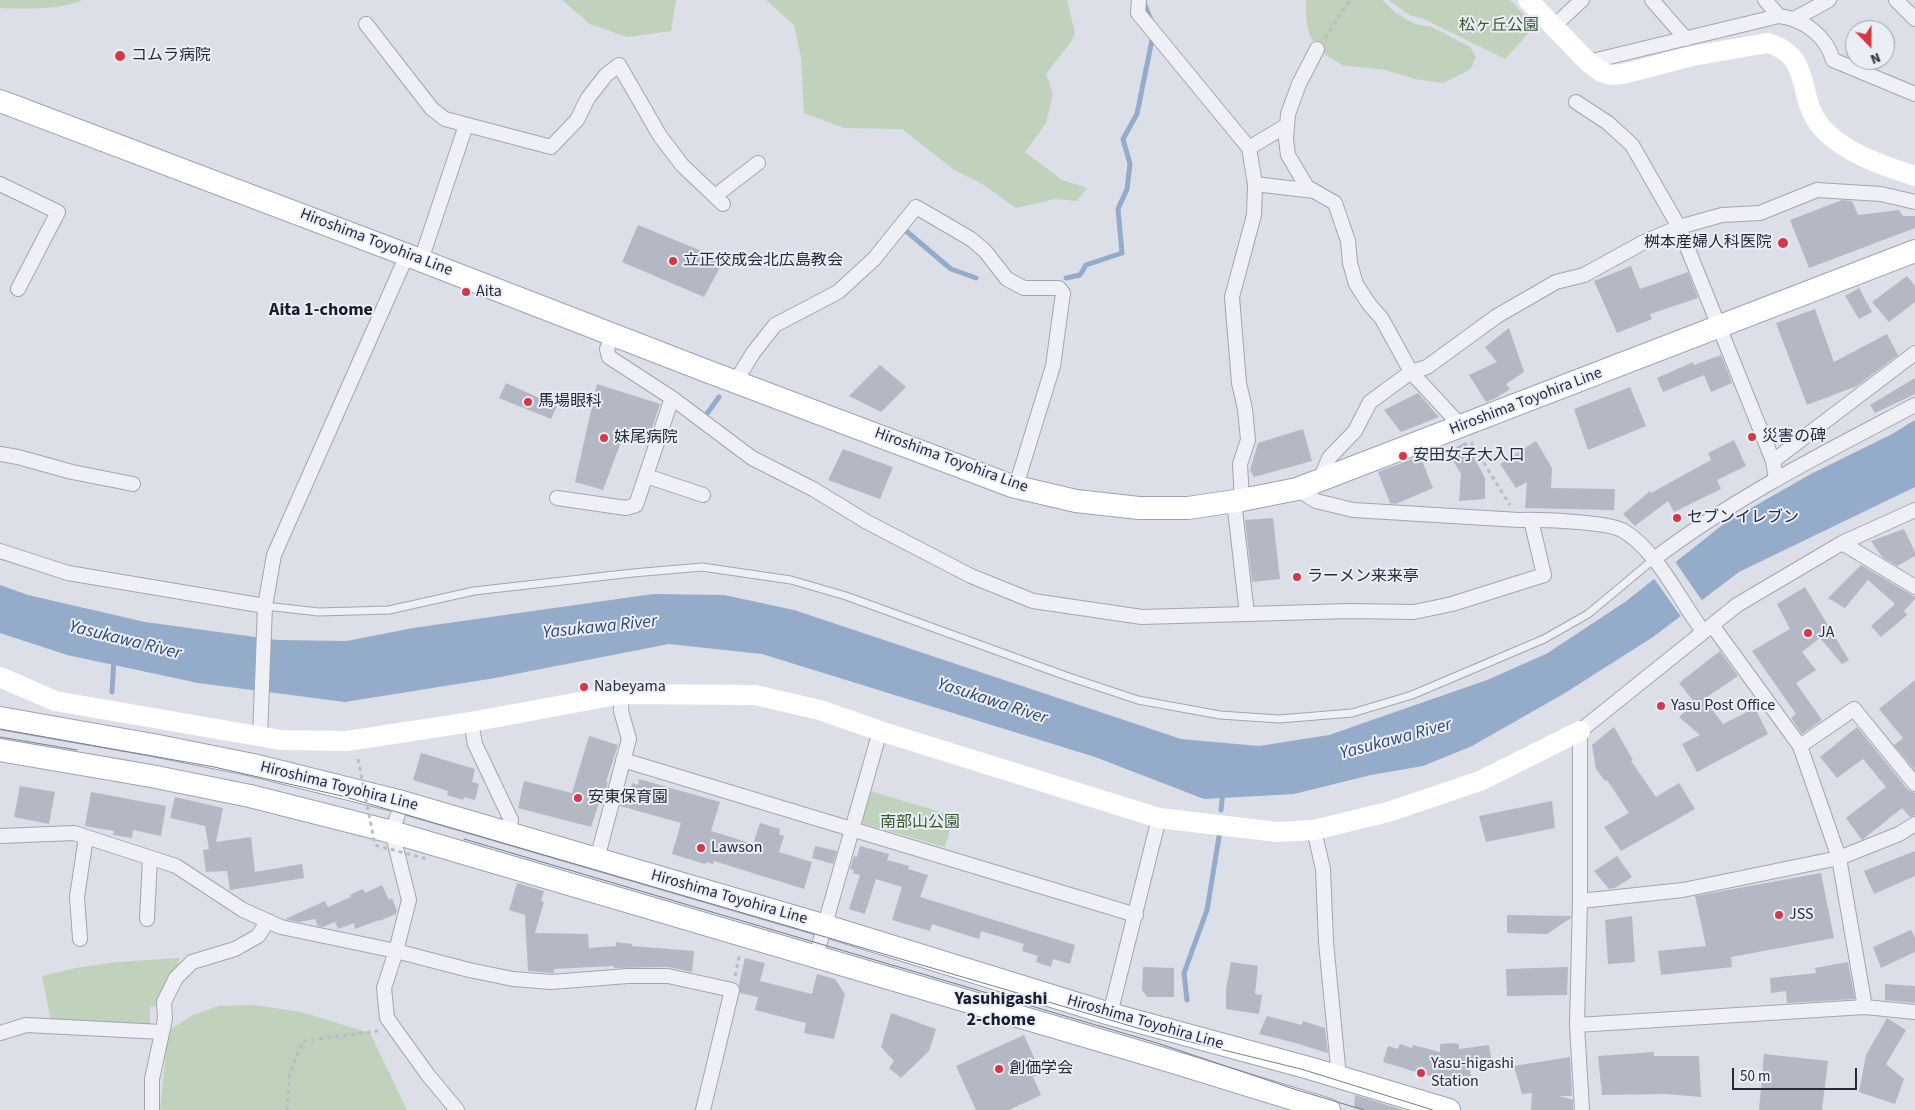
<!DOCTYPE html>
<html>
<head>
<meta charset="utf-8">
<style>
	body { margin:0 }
	#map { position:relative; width:1915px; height:1110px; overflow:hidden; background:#dcdfe7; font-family:"Source Sans 3",sans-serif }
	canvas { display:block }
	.north { position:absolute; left:1845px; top:20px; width:50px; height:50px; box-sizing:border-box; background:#ebeef5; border:1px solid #9ca0ac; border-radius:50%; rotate:158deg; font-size:14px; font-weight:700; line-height:20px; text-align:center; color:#252c3e }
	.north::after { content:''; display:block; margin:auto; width:18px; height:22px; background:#d43847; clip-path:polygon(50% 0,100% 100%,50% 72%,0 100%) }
	.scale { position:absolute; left:1732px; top:1068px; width:125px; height:22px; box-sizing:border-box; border:2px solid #252c3e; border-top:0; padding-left:6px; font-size:15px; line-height:18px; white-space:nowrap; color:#252c3e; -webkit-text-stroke:4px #ebeef5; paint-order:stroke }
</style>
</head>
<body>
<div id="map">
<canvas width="1915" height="1110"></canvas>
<div class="north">N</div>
<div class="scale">50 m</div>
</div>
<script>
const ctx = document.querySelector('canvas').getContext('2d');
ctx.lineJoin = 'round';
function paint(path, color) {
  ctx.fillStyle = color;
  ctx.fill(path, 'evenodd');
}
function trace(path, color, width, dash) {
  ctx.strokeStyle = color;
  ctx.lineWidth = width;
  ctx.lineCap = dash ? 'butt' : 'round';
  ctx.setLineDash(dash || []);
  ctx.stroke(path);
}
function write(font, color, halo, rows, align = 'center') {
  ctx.font = font + ' "Source Sans 3","Noto Sans JP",sans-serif';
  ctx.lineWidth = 4;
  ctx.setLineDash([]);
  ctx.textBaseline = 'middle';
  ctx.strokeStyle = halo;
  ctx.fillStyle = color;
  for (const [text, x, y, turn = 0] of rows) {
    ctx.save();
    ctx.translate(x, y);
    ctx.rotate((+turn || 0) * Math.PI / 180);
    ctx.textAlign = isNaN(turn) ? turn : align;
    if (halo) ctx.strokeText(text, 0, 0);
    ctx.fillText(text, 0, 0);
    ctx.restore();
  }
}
paint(new Path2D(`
	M0 0H82C63 10 22 9 0 8Z
	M562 0H676L671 31 627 37 590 24Z
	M766 0H1067L1075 33 1070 43 1046 74 1053 94 1046 123 1025 152 1062 180 1087 188 1077 201 1054 199 1016 208 984 185 953 169 902 129 844 128 804 113 801 57 794 25Z
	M1306 0H1382L1396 13 1415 24 1432 27 1470 47 1476 57 1471 69 1443 83 1415 79 1386 70 1342 65 1317 49 1309 33 1306 16Z
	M1389 0H1510L1535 26 1505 59 1424 19 1409 15Z
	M870 791 954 816 945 847 861 823Z
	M179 958 178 967 158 1006 150 1007V1027L51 1022 42 976 76 968 117 962Z
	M254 1005 301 1012 370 1033 407 1110H160L168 1031 191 1016 218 1006Z`), '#c0d1bc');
paint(new Path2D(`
	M1915 420V487L1739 572 1653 637 1565 693 1472 746 1423 766 1371 775 1294 794 1204 799 1095 757 762 654 669 644 495 678 345 702 198 683 67 655 0 633V585L28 595 145 622 277 640 347 641 413 628 653 594 724 595 794 610 1181 739 1259 746 1329 735 1487 680 1546 654 1625 602 1725 523 1809 475 1892 434Z`), '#94abc9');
paint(new Path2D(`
	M1674 560 1703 602 1682 618 1653 577Z`), '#dcdfe7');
trace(new Path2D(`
	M1144 3 1151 20
	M902 233 905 230 951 269 976 278
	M1066 278 1080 275 1086 265 1122 253 1118 209 1127 189 1130 164 1123 139 1137 114 1152 40
	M706 415 719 397
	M112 692 114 658
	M1221 810 1223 791
	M1187 1000 1184 973 1207 910 1219 837`), '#94abc9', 5);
paint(new Path2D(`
	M1842 200 1852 201 1858 215 1899 210 1903 216H1915V228L1809 268 1790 220Z
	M638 225 724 260 704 297 622 262Z
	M1631 266 1640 289 1688 272 1698 298 1650 314 1652 319 1617 333 1594 281Z
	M1907 276 1915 286V302L1889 322 1872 302Z
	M1859 288 1872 312 1859 319 1845 296Z
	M1815 309 1834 362 1887 334 1898 355 1857 386 1807 405 1776 323Z
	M1509 328 1524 372 1506 384 1510 389 1496 398 1486 402 1469 375 1497 362 1485 347Z
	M1721 355 1732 383 1711 392 1704 375 1663 392 1657 378 1693 362 1694 365Z
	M880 365 906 387 881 412 849 396Z
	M1915 378V394L1875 413 1870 405Z
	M506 383 557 406 551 419 499 398Z
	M597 384 660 404 648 441 624 434 603 490 575 482Z
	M1630 387 1646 426 1588 450 1574 409Z
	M1418 393 1439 417 1401 432 1384 410Z
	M1303 429 1312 461 1254 477 1250 470 1258 443Z
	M1734 440 1746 466 1717 480 1721 489 1674 512 1668 501 1635 526 1623 514 1650 491 1651 493 1711 460 1708 453Z
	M1536 441 1552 468 1551 488 1615 489 1614 510 1525 508 1527 482 1516 488 1500 464Z
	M1466 442 1485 478V499L1459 501 1461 474 1448 452Z
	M843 449 893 467 880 499 828 480Z
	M1420 456 1433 488 1396 504 1390 503 1378 472Z
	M1273 518 1280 579 1252 582 1245 520Z
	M1904 529 1915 552V556L1897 566 1882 557 1871 541Z
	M1861 565 1915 597V599L1904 611 1907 615 1881 637 1871 626 1895 604 1868 580 1845 608 1828 598Z
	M1805 587 1849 660 1842 664 1820 638 1802 652 1816 670 1796 683 1822 720 1802 734 1791 718 1796 714 1752 651 1790 629 1777 604Z
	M1720 651 1738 676 1704 699 1723 724 1755 708 1768 734 1697 772 1682 744 1700 735 1679 717 1695 703 1679 683Z
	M1915 680V770L1894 745 1903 738 1879 709Z
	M1614 727 1633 760 1631 761 1656 797 1679 783 1695 809 1621 851 1604 827 1629 813 1607 780 1605 781 1596 769 1592 745Z
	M1857 727 1908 790 1915 793V815L1910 817 1902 808 1862 840 1846 818 1886 787 1863 759 1837 778 1820 757Z
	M589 736 618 745 606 782H608L603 801 600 800 591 827 518 808 524 781 572 793Z
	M421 753 475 769 472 782 479 784 475 800 464 797 463 800 447 795 448 791 413 780Z
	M639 779 720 802 711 831 753 844 760 823 780 829 779 834 784 836 779 852 812 862 804 889 714 861 713 864 706 862 705 864 672 854 681 823 620 806 625 787 631 788 632 783 638 785Z
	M20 786 55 792 49 824 14 817Z
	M91 792 166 806 161 836 133 830 132 838 113 835 114 831 85 826Z
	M175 797 223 808 216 842 251 837 255 872 302 864 304 878 230 890 227 871 206 872 203 850 209 849 205 826 170 818Z
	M1552 801 1555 828 1486 842 1479 816Z
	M815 846 837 851 833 864 812 858Z
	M860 846 889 854 887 860 909 866 908 869 928 875 920 897 1075 945 1070 964 1053 959 1051 967 1036 962 1038 956 1022 951 1024 944 981 931 979 939 932 924 930 931 892 920 902 887 876 879 865 914 849 909 860 875 853 873 854 870 850 869 854 856 857 857Z
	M1915 851V876L1874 894 1864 871Z
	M1617 856 1632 877 1615 888 1609 889 1594 871Z
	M1821 873 1834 938 1731 957 1732 967 1661 975 1658 951 1706 946 1695 896Z
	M517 883 544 891 541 901 544 902 535 933 588 934 589 948 616 946V942L632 944V946L694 951 692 972 668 967 614 968V966L554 969V973H551L528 971 525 915 509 910Z
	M382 885 389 900 392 898 397 911 396 914 379 921V920L355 929 354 923 338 929 335 922 323 927 318 926 315 919 299 922 285 919 325 901 328 907 351 897 350 895 363 889 365 893Z
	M1507 915 1571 916V918L1547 934 1507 933Z
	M1632 916 1635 962 1608 964 1605 920Z
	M1911 930 1915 938V952L1881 968 1873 947Z
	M745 958 765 963 760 981 812 994 817 974 835 979 845 994 834 1039 804 1033 806 1023 755 1010 758 997 740 993 739 985Z
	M1231 962 1258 966 1255 994 1262 995 1259 1014 1226 1009V989Z
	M1848 962 1855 999 1787 1003 1786 991 1771 993 1770 978 1816 973 1815 968Z
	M1143 967 1174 968V997H1147L1142 990Z
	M1568 967 1567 995 1507 996 1506 969Z
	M1885 984 1915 986V1003L1885 1000Z
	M891 1013 936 1029 929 1051 901 1078 889 1068 894 1061 881 1047Z
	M1267 1016 1302 1025 1303 1021 1325 1028 1328 1053 1292 1042 1259 1034Z
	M1887 1018 1906 1030 1886 1064 1904 1079 1895 1104 1859 1092 1866 1055Z
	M1024 1035 1041 1073 1033 1077 1041 1095 1009 1110H976L956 1066Z
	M1454 1043 1459 1044V1049L1489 1045 1491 1058 1469 1063 1471 1076 1433 1077 1383 1062 1388 1046 1398 1049 1400 1044 1412 1048 1413 1045 1440 1052V1044Z
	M1654 1052V1056H1699L1701 1097 1666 1094 1602 1095 1598 1056Z
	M1764 1054 1828 1061 1822 1110H1759Z
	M1570 1057 1572 1096H1559L1573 1100V1110H1531L1532 1093 1522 1094 1514 1066Z
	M1355 1096V1095L1403 1110H1362L1354 1108Z`), '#b3b8c4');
const lane = new Path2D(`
	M265 606 319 612 389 610 474 591 633 573 702 567 791 580 846 596 1066 676 1138 700 1220 715 1279 719 1352 713 1412 695 1544 639 1588 614 1654 559`);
const street = new Path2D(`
	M1139 0 1138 13 1249 148 1255 184 1254 215 1232 297 1239 383 1245 409 1248 440 1240 464 1242 500
	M1652 0 1686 39
	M1765 0 1779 16
	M1896 0 1915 19
	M1794 19 1829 0
	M366 24 432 109 445 119 551 147 577 120 588 98 606 75 619 65 660 136 682 165 723 204
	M1553 27 1582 0
	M1317 49 1299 84 1288 114 1286 139 1288 155 1307 187 1335 203 1348 241 1350 263 1356 284 1369 304 1382 319 1411 372 1462 427
	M1588 62 1779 16C1804 19 1826 36 1833 60L1915 94
	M1576 102 1608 123 1632 145 1679 227 1773 461 1776 479
	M1249 148 1287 125
	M0 184 58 212 18 289
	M1255 184 1314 191
	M715 196 758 163
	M421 260 466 125
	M613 333 607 349 609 357 672 398 752 458 813 489 867 522 971 576 1033 601 1142 617 1350 611 1414 612 1452 604 1544 575 1531 520
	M736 381 753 353 775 325 838 292 874 259 916 207 971 239 985 251 1007 279 1024 288H1059L1063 293 1053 366 1016 486
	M0 454 18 457 72 472 133 484
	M1773 461 1915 353
	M646 476 703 495
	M1320 480 1329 458 1355 431 1370 402 1411 372 1427 367 1497 316 1556 282 1584 275 1644 242 1679 227 1722 215 1760 213 1817 190 1881 194 1915 202
	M1297 489 1316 501 1353 510 1519 520C1538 519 1606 522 1622 530 1633 536 1645 548 1653 558 1672 580 1685 608 1703 631
	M557 498 626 508 636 505 672 398
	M1234 501 1247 614
	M1842 543 1915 587
	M0 551 68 573 265 606
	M1654 559C1735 497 1826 452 1915 405
	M1712 625 1800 746 1839 858 1865 1007
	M471 722 475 744 511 820 509 834
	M260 736 265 606 274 555 407 255
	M1800 746 1854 709 1915 784
	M623 760 1136 915
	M402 802 392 832 409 900 396 951 384 988 387 1018 428 1075 457 1110
	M1314 830 1323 869 1326 942 1339 1077
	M0 836 74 833 176 866 243 910 281 927 396 951 469 970 513 979 551 982 628 976H668L732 990 703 1110
	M597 859 629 739 621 711 622 694
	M1580 901 1683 890 1839 858 1899 834 1915 824
	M147 919 150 858
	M80 939 77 897 86 837
	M816 956 880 731
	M1110 1014 1159 818
	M1577 1025 1865 1007 1915 1012
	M0 1033 26 1025 162 1032
	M152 1110V1079L165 1019 164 1002 176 978 192 962 235 949 258 936 268 921
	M1582 1110 1577 1025 1580 901V731L1737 605 1842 543 1915 510`);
const primary = new Path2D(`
	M0 101 407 255 704 370 1012 486 1076 501 1139 508H1188L1242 500 1297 489 1915 251
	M0 718 153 745 253 765 402 802 826 926 1110 1014 1309 1068 1449 1110
	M0 750 151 776 250 796 392 832 1160 1058 1329 1110`);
trace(lane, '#a1a6b1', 9);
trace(street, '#a1a6b1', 16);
trace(primary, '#9aa3b3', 24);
trace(new Path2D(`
	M1325 38 1350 0
	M1471 442 1510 505
	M735 976 740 953
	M287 1110 290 1072 303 1041 378 1031`), '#babdc5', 3, [4, 4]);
trace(lane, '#eef0f5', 7);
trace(street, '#eef0f5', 14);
trace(new Path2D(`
	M1528 0 1588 62 1601 72 1611 75 1623 74 1692 56 1768 43C1812 56 1797 93 1818 123 1839 151 1883 166 1915 176
	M0 677 55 701 281 740 347 741 471 722 622 694 755 695 820 710 880 731 1159 818 1277 832 1314 830 1388 812 1480 781 1580 731`), '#fff', 20);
trace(primary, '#fff', 22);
trace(new Path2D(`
	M0 729 214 767 342 796 1158 1034 1301 1069 1433 1110
	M0 737 77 750
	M464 839 1157 1043 1297 1090 1364 1110`), '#747e91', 1);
trace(new Path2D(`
	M358 759 375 845 427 859`), '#babdc5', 3, [4, 4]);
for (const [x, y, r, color] of [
	[120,56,6,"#d43847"],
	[1783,243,6,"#d43847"],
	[673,261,5,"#d43847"],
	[466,292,5,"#d43847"],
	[528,402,5,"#d43847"],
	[1752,437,5,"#d43847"],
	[604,438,5,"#d43847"],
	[1403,456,5,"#d43847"],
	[1677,518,5,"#d43847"],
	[1297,577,5,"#d43847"],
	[1808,633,5,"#d43847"],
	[584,687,5,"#d43847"],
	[1661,706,5,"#d43847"],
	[578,798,5,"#d43847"],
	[701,848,5,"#d43847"],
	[1779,915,5,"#d43847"],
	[999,1069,5,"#d43847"],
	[1421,1073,5,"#d43847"]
]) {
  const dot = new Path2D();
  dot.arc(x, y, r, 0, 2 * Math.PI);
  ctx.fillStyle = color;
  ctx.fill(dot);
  trace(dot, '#ebeef5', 2);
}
write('16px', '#375a32', '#ebeef5', [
	["松ヶ丘公園",1499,26],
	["南部山公園",920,823]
]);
write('16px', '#252c3e', '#ebeef5', [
	["コムラ病院",131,56],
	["桝本産婦人科医院",1772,243,"right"],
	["立正佼成会北広島教会",683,261],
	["Aita",476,292],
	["馬場眼科",538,402],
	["災害の碑",1762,437],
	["妹尾病院",614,438],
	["安田女子大入口",1413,456],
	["セブンイレブン",1687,518],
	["ラーメン来来亭",1307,577],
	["JA",1818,633],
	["Nabeyama",594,687],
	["Yasu Post Office",1671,706],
	["安東保育園",588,798],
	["Lawson",711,848],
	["JSS",1789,915],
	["Yasu-higashi",1431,1064],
	["Station",1431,1082],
	["創価学会",1009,1069]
], 'left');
write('16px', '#252c3e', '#ebeef5', [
	["Hiroshima Toyohira Line",376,243,21],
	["Hiroshima Toyohira Line",1526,402,-21],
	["Hiroshima Toyohira Line",951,461,20],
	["Hiroshima Toyohira Line",339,787,14],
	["Hiroshima Toyohira Line",729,898,16],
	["Hiroshima Toyohira Line",1145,1023,16]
]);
write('bold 18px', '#171e2e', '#ebeef5', [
	["Aita 1-chome",321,311],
	["Yasuhigashi",1001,1000],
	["2-chome",1001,1021]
]);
write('italic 18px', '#2d4873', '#ebeef5', [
	["Yasukawa River",600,628,-6],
	["Yasukawa River",125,641,14],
	["Yasukawa River",992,702,18],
	["Yasukawa River",1396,740,-15]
]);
</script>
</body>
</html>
